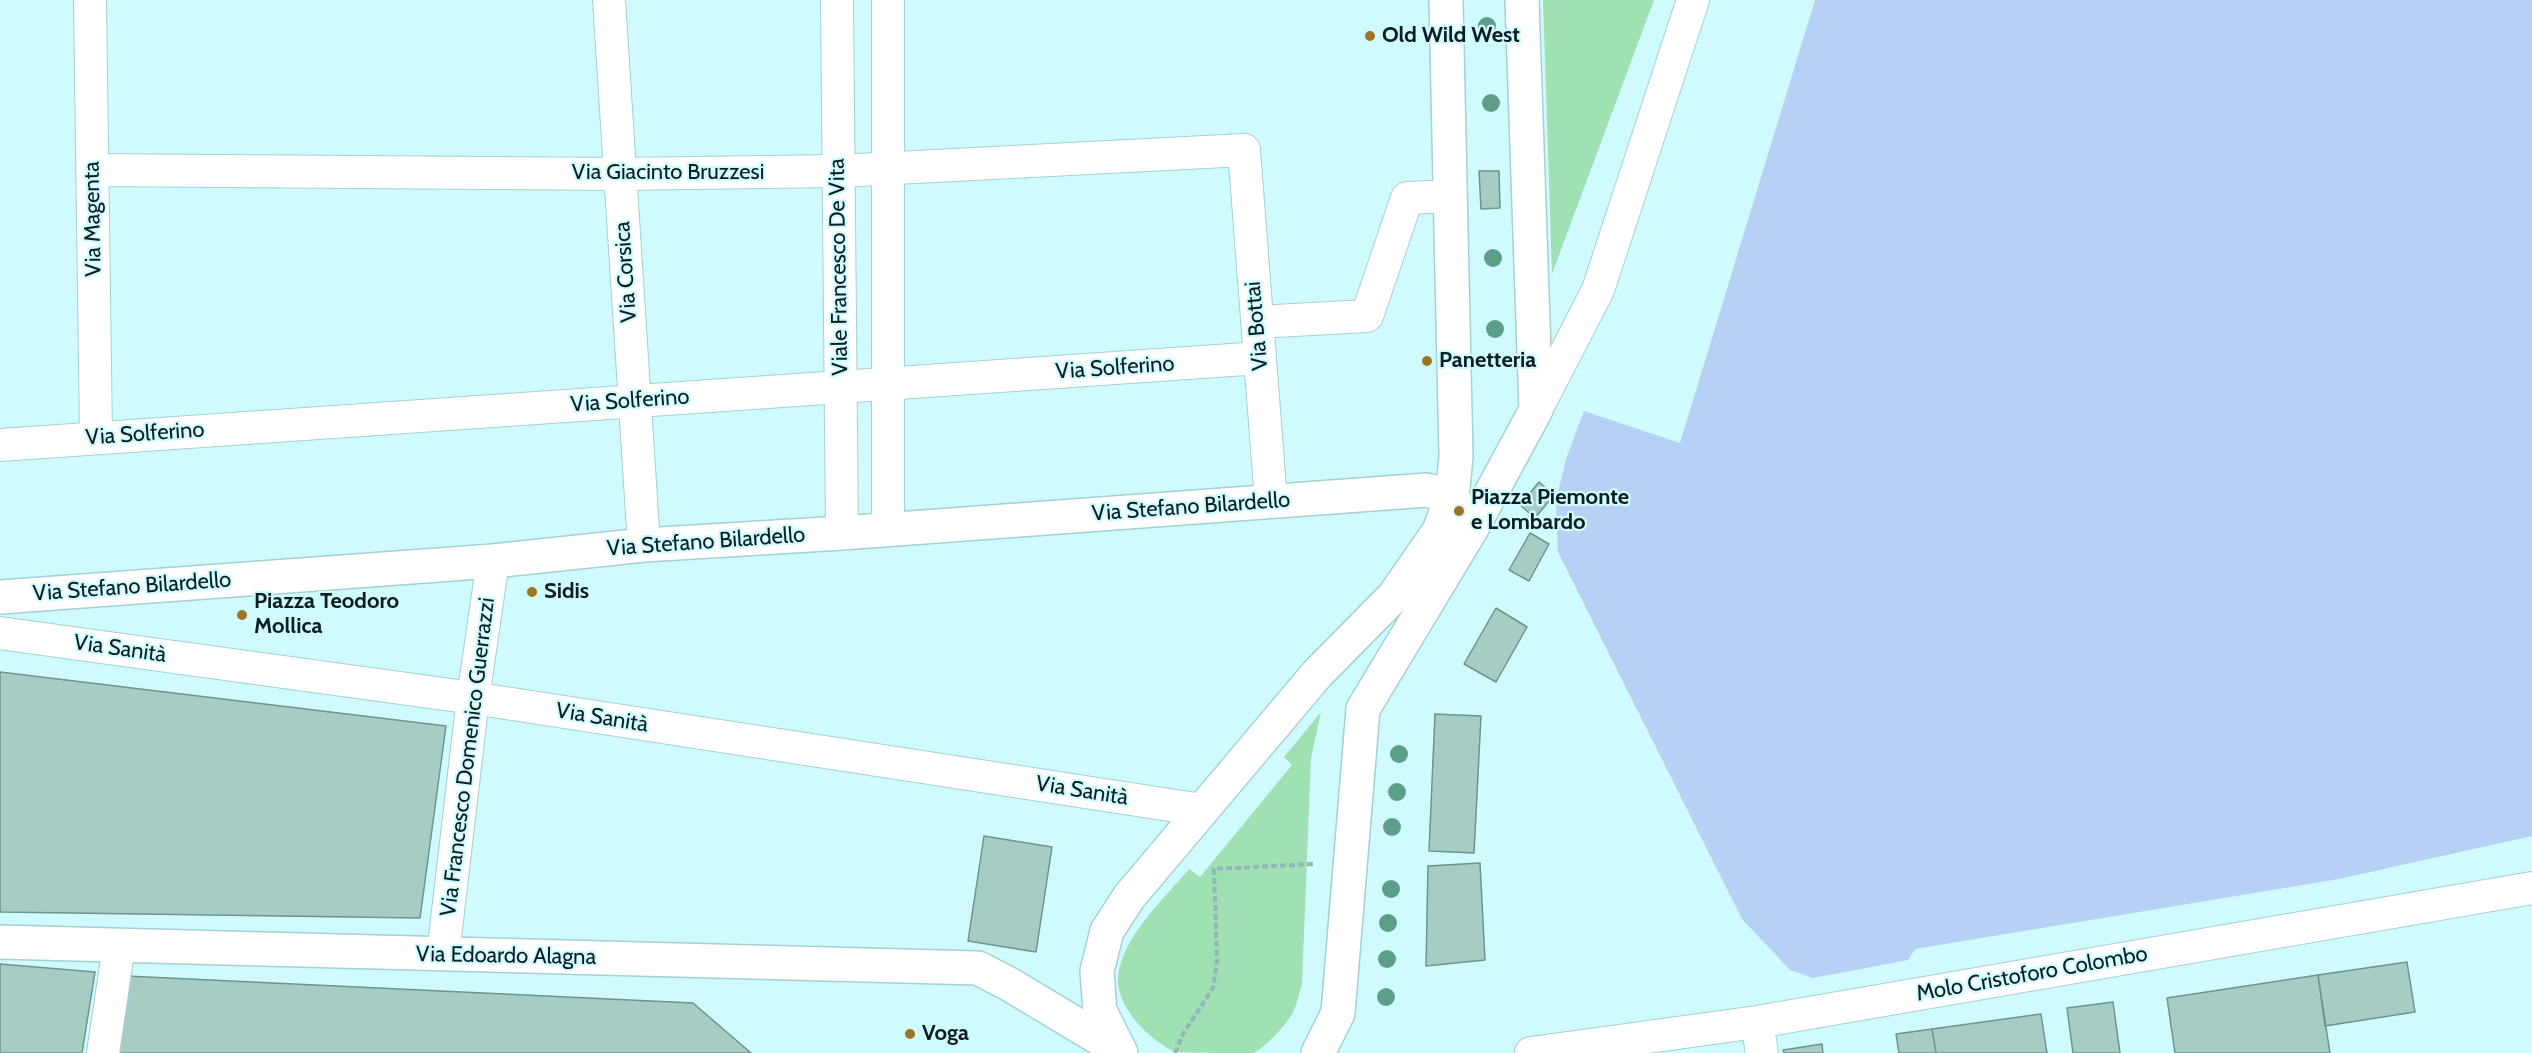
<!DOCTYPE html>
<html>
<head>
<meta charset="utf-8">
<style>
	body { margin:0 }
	canvas { display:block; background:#cffbff }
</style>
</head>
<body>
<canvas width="2532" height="1053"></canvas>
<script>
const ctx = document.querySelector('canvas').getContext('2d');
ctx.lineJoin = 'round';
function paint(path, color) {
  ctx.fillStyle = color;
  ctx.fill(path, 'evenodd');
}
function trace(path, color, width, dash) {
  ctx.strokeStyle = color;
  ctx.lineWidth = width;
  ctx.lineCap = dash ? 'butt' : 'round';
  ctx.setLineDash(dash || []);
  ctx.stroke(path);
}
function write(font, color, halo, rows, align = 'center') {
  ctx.font = font + ' Cabin,sans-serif';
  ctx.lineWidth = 4.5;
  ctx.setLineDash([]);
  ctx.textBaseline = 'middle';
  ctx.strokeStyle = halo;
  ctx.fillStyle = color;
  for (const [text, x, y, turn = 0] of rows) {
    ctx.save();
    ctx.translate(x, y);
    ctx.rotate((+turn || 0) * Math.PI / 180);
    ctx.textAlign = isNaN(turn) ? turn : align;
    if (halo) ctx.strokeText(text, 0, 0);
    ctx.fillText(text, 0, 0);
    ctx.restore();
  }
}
paint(new Path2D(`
	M1543 0H1654L1552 274Z
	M1321 712 1311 758 1302 984C1299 993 1297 1006 1292 1014 1287 1024 1263 1050 1253 1053 1247 1053 1180 1053 1175 1052 1148 1039 1111 1003 1119 970 1128 931 1164 899 1189 869L1200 877 1292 765 1284 757Z`), '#9fe1b3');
paint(new Path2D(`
	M1815 0H2532V836L2339 879 1915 949 1908 960 1813 978 1790 970 1742 919 1558 552 1556 501 1566 459 1584 411 1680 443Z`), '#b6d1f4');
const building = new Path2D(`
	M1479 171H1499L1500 208 1481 209Z
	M1539 482 1554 495 1535 518 1520 505Z
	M1530 533 1549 544 1529 581 1509 570Z
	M1496 608 1527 627 1496 682 1464 664Z
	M0 672 446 726 420 918 0 912Z
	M1435 714 1481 716 1474 853 1429 851Z
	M984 836 1052 847 1036 952 968 941Z
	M1480 863 1485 960 1426 966 1428 866Z
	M2407 962 2415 1012 2325 1026 2318 975Z
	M0 964 95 972 82 1053H0Z
	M2318 975 2330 1053H2175L2167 998Z
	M126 976 693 1003 751 1053H119Z
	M2113 1002 2120 1053H2073L2067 1008Z
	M2041 1014 2047 1053H1936L1932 1029Z
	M1932 1029 1936 1053H1899L1896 1034Z
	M1822 1044 1823 1053H1784L1783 1050Z`);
paint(building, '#a5cdc4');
trace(building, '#6e958c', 1.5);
const minor = new Path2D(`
	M90 0 96 437
	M609 0 644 545
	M837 0 842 533
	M92 170 620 174 838 171 1244 150 1271 501
	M1257 322 1367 316 1407 198 1449 196
	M1536 410 1598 290 1693 0
	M0 445 1260 358
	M888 528V0
	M0 633 473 698 1202 810
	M443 954 473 698 493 561
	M1757 1022 1762 1053
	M103 1053 119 946
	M1531 1053 1757 1022 2532 888`);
const secondary = new Path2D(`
	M0 597 493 561 644 545 842 533 1427 490 1452 497 1472 528
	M0 942 978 968 1009 984 1117 1049
	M1121 1053 1100 1011 1097 971 1107 931 1129 897 1317 674 1394 596 1439 531 1452 497 1456 457 1446 0
	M1318 1053 1338 1013 1363 709 1472 528 1536 410 1522 0`);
trace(minor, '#a5d0d4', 34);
trace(secondary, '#a5d0d4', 36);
trace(new Path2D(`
	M1175 1053 1183 1034 1213 988 1217 961 1214 869 1313 864`), '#93b6b9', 4, [6, 3]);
trace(minor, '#fff', 32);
trace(secondary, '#fff', 33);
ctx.fillStyle = '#5d9e89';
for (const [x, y] of [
	[1487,26],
	[1491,103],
	[1493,258],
	[1495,329],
	[1399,754],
	[1397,792],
	[1392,827],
	[1391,889],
	[1388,923],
	[1387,959],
	[1386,997]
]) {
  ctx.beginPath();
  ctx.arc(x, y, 9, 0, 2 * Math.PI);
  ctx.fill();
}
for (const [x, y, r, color] of [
	[1370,36,6,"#9e7323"],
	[1427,361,6,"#9e7323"],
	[1459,511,6,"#9e7323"],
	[532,592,6,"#9e7323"],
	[242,615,6,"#9e7323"],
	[910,1034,6,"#9e7323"]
]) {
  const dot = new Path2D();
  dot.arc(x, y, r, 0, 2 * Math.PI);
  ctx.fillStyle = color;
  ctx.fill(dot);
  trace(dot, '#cffbff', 2);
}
write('bold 22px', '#0e1e20', '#cffbff', [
	["Old Wild West",1382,36],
	["Panetteria",1439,361],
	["Piazza Piemonte",1471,498],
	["e Lombardo",1471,523],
	["Sidis",544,592],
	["Piazza Teodoro",254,602],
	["Mollica",254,627],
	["Voga",922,1034]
], 'left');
write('22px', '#0e1e20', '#cffbff', [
	["Via Giacinto Bruzzesi",668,173],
	["Via Magenta",93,219,-91],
	["Viale Francesco De Vita",839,267,-91],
	["Via Corsica",626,272,-94],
	["Via Bottai",1257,326,-95],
	["Via Solferino",1115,368,-4],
	["Via Solferino",630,401,-4],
	["Via Solferino",145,434,-4],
	["Via Stefano Bilardello",1191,507,-4],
	["Via Stefano Bilardello",706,542,-4],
	["Via Stefano Bilardello",132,587,-4],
	["Via Sanità",120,649,8],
	["Via Sanità",602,718,9],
	["Via Francesco Domenico Guerrazzi",468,757,-83],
	["Via Sanità",1082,791,9],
	["Via Edoardo Alagna",506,956,1],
	["Molo Cristoforo Colombo",2032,974,-10]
]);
</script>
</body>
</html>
